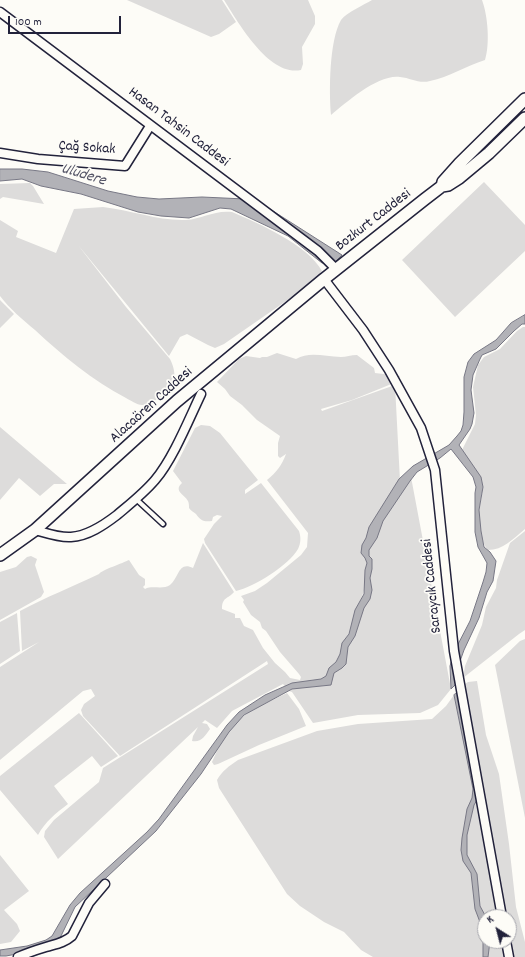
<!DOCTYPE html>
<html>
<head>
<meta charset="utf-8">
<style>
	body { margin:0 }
	#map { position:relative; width:525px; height:957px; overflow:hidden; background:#fdfcf7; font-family:Dekko,sans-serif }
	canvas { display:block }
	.north { position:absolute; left:477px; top:909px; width:40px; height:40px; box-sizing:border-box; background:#fdfcf7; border:1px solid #a5a5ac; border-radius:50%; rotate:324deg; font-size:11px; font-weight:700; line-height:16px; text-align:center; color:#22223b }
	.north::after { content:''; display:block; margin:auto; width:14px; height:18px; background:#22223b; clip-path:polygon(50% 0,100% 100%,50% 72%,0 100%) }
	.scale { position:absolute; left:8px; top:16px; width:113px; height:18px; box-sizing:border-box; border:2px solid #22223b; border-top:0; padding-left:5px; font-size:12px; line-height:14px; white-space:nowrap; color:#22223b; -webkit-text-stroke:3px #fdfcf7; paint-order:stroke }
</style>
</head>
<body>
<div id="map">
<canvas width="525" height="957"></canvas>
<div class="north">K</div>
<div class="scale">100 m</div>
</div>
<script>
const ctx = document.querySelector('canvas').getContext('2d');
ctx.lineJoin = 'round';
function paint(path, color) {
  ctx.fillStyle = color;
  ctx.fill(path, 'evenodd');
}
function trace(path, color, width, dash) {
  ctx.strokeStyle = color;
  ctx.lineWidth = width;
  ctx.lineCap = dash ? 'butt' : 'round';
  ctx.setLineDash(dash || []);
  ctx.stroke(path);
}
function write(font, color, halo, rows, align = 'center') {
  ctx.font = font + ' Dekko,sans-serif';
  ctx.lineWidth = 3.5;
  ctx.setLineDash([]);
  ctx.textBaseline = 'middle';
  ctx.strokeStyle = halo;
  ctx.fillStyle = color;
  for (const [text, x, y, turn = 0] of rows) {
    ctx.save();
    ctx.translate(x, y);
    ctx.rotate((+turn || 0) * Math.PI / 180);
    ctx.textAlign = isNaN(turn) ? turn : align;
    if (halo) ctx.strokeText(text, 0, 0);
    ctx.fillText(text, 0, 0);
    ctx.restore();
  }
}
paint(new Path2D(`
	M127 0H222L236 22 219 34 211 37Z
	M224 0H308L315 16V24L302 47 303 64 301 70C269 77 238 22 224 0Z
	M372 0H482C488 16 490 44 485 60 466 66 449 77 430 81 419 84 411 78 400 77 378 74 347 102 331 115 329 92 329 41 341 20 347 12 364 5 372 0Z
	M484 182 525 225V251L455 317 402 260Z
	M30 183 33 186 44 204 3 197 0 199V184Z
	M103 207C131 210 158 221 186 220 202 219 214 210 232 212 258 223 308 245 322 271L315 281 224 344 215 348 208 345 187 334 180 337 169 356 78 245 126 307 170 359C176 371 177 383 166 392 160 397 151 405 142 405 137 405 130 400 126 398 92 380 63 356 35 330 23 320 10 309 0 296V220L18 231 16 237 56 253 74 209Z
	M0 300 14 314 0 328Z
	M523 327H525V529C513 539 503 550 488 550 481 544 478 520 479 511 480 501 484 493 482 483L462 450 475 424 476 415 473 387 478 365 484 357 500 349 517 331Z
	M277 353 296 359C310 351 325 357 341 357 346 357 351 355 357 355L374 368 375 373 400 376 396 382 389 385 352 400 321 409 322 411 395 385 400 481 363 551 367 558 366 554 380 520 411 477 451 689 438 705 420 713 358 715 313 723 292 692 289 691 283 684 232 711 217 728 205 720 202 723 207 724 210 729C205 736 201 743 192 741L193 736 198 727 58 859 44 837 45 831 54 820 99 782 103 768 268 664 267 661 120 756 83 716 81 710 84 704 95 696 91 689 83 691 0 760V667L39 642 22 651 20 611C46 597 72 587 99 574 102 570 123 563 129 560L139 575 145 579V585L143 587 145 589C152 585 163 590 170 585 179 578 178 561 193 568L203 543 234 592C228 599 222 597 222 609L235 614V618H240L244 626 253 630 263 648 275 663 285 672 290 678 300 680 301 677 299 674 280 652 266 631 262 628 260 622 251 615 243 602 244 600 241 596 255 591 267 583 301 555 307 547 308 533 267 480C276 473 282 465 286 454L280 458 278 456V443L280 436 257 420 242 405 230 396 225 389 217 382 239 359 246 356 260 358 262 357H267ZM367 582 364 601 343 650ZM340 656 328 683 315 684V681L324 680Z
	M201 425 210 426 220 433 258 480 245 490V494L261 483 299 531C301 537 301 543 298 549 289 565 254 587 236 591L205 543 204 539 214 524 222 516 217 515 213 517 212 521C204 522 201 521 196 514 194 512 191 511 189 508 189 506 189 503 188 501 185 495 173 491 182 483L173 471 195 428Z
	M0 427 67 484H54L40 496 19 478 0 500Z
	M525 531V630L519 634 463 678 465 666 482 625 486 607 496 588 497 580 510 543Z
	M31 556 37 559 35 565 44 592 41 597 0 620V572L16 567 27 557Z
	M17 613 20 651 0 664V622Z
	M525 639V818L495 665 520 641Z
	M477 681 486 735 499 774 509 844 516 907 525 942V957H373L361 950 344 932 324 922 300 906 287 894 219 788 217 780C222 771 229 766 238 760L317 731 358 724 432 719 446 706 454 695 459 692 462 686 468 682ZM485 917H509V941H485Z
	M287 693 299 709 306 726 259 745 218 764 214 765 212 762C218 748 227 731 238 721 251 708 271 701 287 693Z
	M79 713 118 756 101 767 92 756 54 786 68 804C56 813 45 822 38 835L0 790V776Z
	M0 855 29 891 4 910 17 924 20 931 11 942 0 944Z`), '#dddcdb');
const water = new Path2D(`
	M0 169H22L48 172 108 191 137 197 159 199 202 197 245 199 262 204 342 255 334 263H322L288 236 231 209 220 208 189 218 161 216 138 212 81 194 41 186 22 179 0 181Z
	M525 315V324H522L514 331 496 349 482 355 480 359 473 375 471 390 474 413 472 424 470 429 459 445 481 477 483 487 479 510 481 531 484 547 490 552 496 561 493 581 487 592 479 618 464 650 459 664 456 684 451 689 450 666 454 652 470 621 483 582 486 572 487 563 478 547 475 532V493L476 487 473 477 451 449 440 458 417 472 410 481 383 521 377 538 369 550V556L372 559V569L370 578 372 590 370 599 364 608 355 636 348 647 346 664 342 668 334 673 331 685 292 689 244 715 229 732 201 774 156 831 75 907 61 936 55 942 22 953 6 956H0V950L27 946 46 940 52 936 70 905 80 893 147 832 159 819 227 725 239 712 265 695 292 683 321 679 326 676 329 668 336 662 340 654 342 643 349 634 355 610 364 594 365 570 367 563 365 558 361 553 362 545 366 538 369 527 399 479 413 466 449 445 457 436 461 431 463 425 464 412V377L468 362 474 354 496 340 511 323Z
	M459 692 477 800 474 805 467 835V855L477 874 480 906 486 917 485 941H490L488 957H483V930L475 909 471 873 463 861 461 850 462 838 467 809 472 798 473 789 454 695Z`);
paint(water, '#b2b2b7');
trace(water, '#787885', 1);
const lane = new Path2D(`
	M136 499 163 524`);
const street = new Path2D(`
	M0 12 318 251 336 269
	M0 153 38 159 125 166 150 126
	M324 279 363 330 389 370 421 428 435 470 454 651 502 917
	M35 530C46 533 60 538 71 537 88 536 104 525 117 515 130 504 144 493 155 480 173 459 189 419 201 394
	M506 941 509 957
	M18 957C27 953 36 950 46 947 56 944 64 943 72 936L89 903 105 884`);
const secondary = new Path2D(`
	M442 186 443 182 460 163 525 99
	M0 555 35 530 177 401 247 343 324 279 425 199 442 186 448 185 459 178 489 153 525 118`);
trace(lane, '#22223b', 7);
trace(street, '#22223b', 11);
trace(secondary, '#22223b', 14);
trace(lane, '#fdfcf7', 4);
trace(street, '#fdfcf7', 8);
trace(secondary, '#fdfcf7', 11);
write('15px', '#22223b', '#fdfcf7', [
	["Hasan Tahsin Caddesi",178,128,37],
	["Çağ Sokak",87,149,4],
	["Bozkurt Caddesi",374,221,-38],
	["Alacaören Caddesi",152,406,-42],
	["Saraycık Caddesi",433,586,-96]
]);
write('italic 16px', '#545466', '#fdfcf7', [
	["Uludere",83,176,17]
]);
</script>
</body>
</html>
